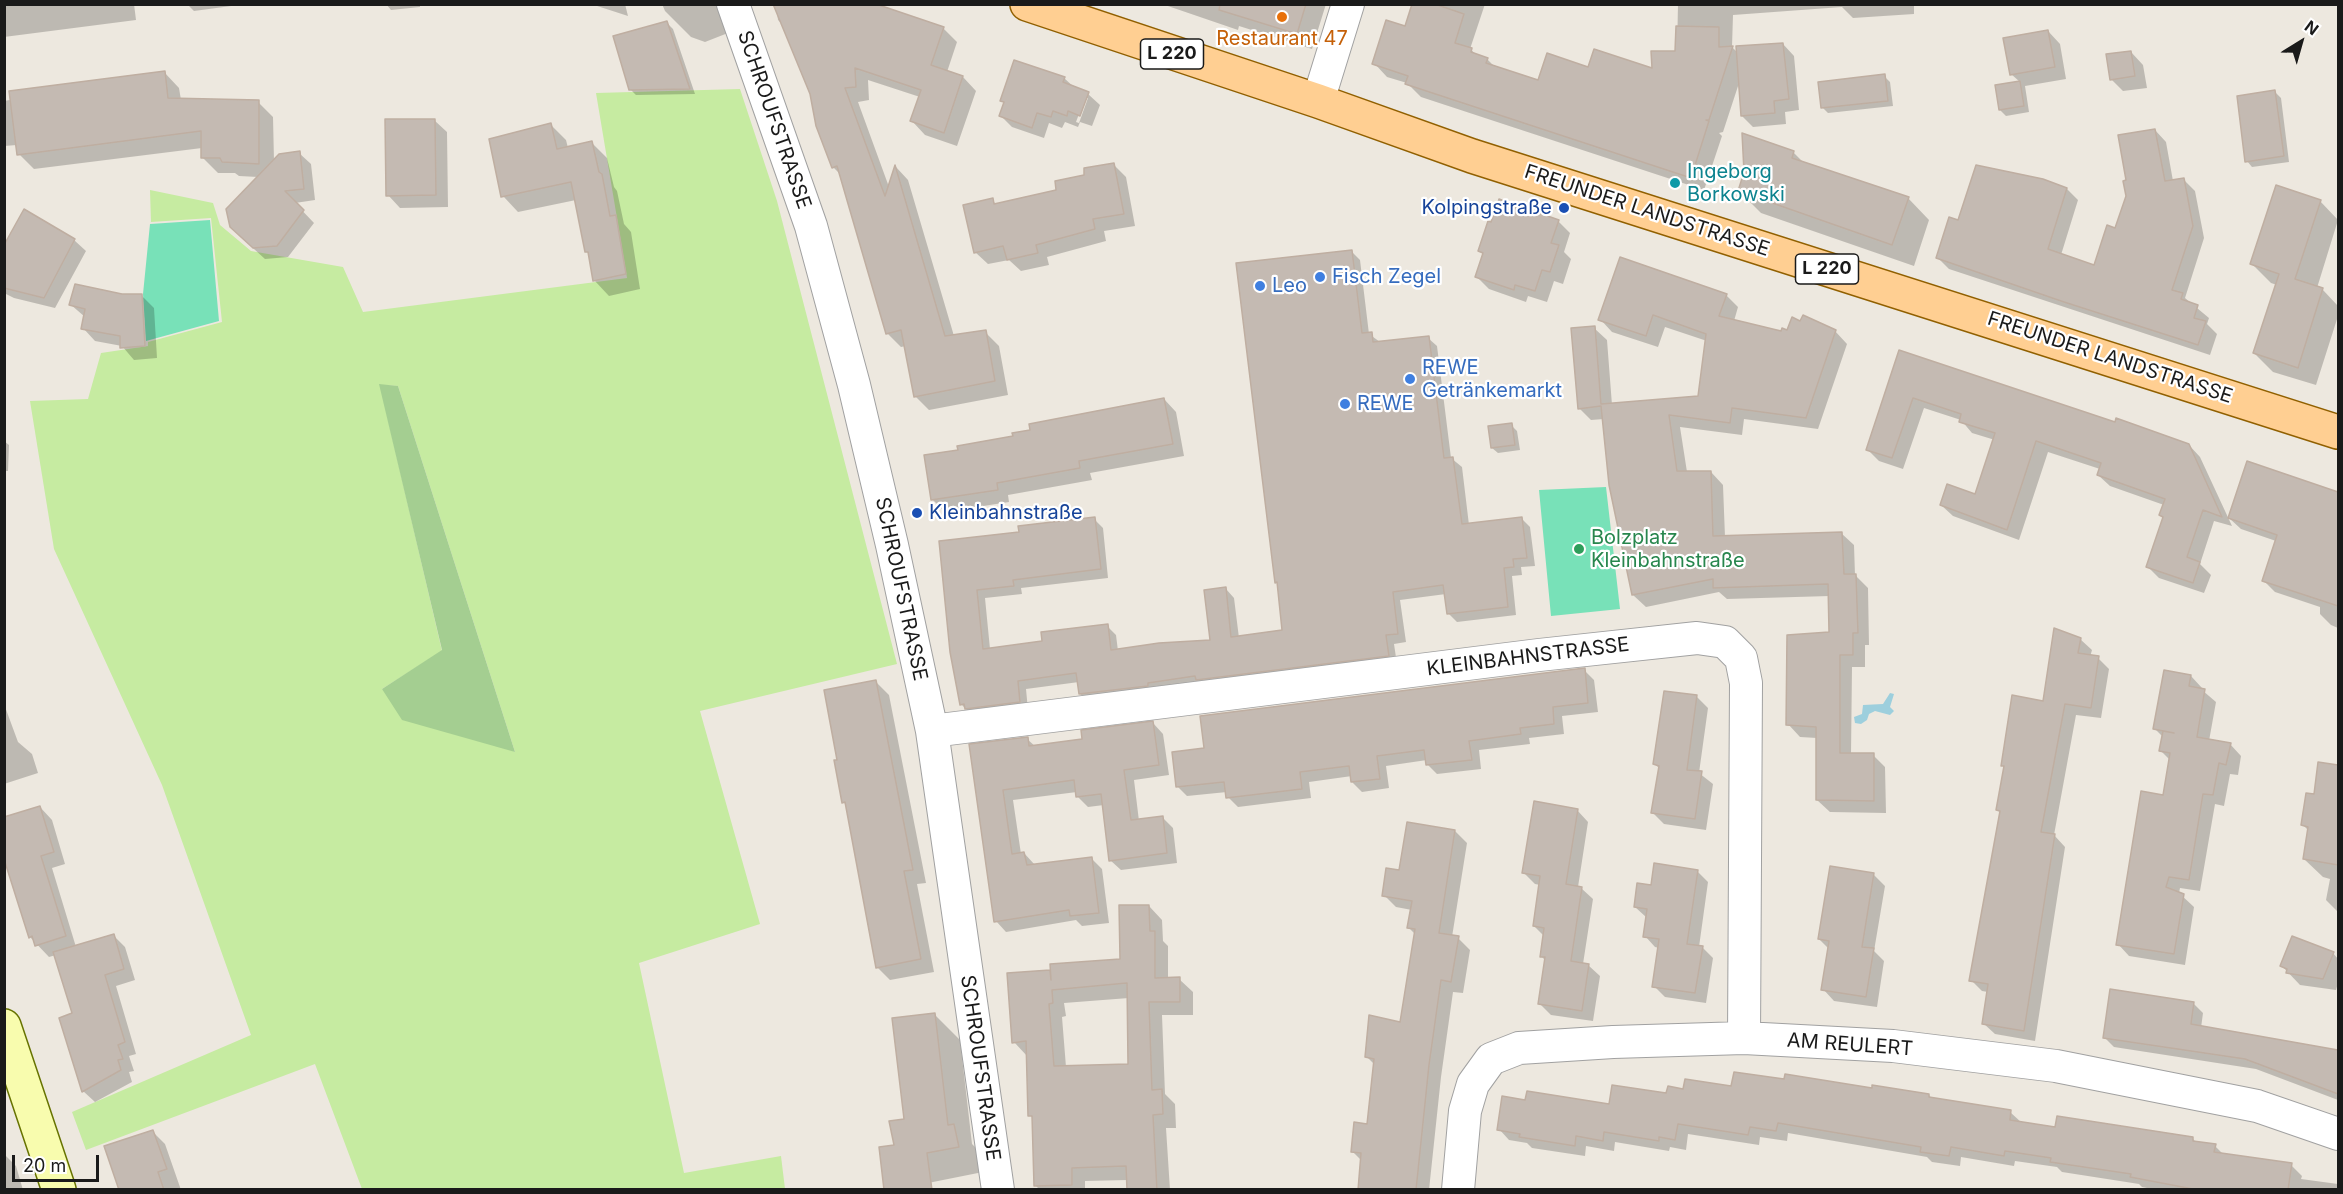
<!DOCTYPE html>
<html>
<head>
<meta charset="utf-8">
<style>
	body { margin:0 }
	#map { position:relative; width:2343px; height:1194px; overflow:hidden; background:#ede8df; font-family:Inter,sans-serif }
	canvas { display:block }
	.frame { position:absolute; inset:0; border:6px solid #1a1a1a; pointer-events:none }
	.north { position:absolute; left:2271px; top:12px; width:60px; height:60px; -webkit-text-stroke:4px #fff; paint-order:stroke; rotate:37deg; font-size:16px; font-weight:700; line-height:24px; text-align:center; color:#1a1a1a }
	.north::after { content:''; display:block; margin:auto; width:21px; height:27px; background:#1a1a1a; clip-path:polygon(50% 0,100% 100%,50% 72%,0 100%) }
	.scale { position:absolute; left:12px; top:1155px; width:87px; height:27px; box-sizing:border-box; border:3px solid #1a1a1a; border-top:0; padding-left:8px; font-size:18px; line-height:21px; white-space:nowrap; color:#1a1a1a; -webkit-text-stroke:4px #fff; paint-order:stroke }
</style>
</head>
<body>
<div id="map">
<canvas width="2343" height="1194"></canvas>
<div class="frame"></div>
<div class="north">N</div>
<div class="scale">20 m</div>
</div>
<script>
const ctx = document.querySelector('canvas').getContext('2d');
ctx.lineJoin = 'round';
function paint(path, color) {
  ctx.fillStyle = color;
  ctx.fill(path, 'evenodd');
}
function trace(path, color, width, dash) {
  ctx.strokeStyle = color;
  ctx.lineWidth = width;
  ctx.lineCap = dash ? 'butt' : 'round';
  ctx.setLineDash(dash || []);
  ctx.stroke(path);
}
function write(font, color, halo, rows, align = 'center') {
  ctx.font = font + ' Inter,sans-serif';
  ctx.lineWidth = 4.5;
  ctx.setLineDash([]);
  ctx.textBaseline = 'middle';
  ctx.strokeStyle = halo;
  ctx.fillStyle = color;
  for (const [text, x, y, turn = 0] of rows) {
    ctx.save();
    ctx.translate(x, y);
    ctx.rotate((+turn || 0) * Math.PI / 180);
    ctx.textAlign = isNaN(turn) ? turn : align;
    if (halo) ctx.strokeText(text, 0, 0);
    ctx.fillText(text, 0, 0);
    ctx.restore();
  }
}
paint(new Path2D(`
	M740 89 777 201 897 664 700 711 760 924 639 963 684 1173 781 1156 785 1189H362L315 1064 86 1150 72 1112 251 1035 162 785 54 549 30 401 88 399 101 353 148 346V342L222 322 211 218 151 222 150 190 213 203 220 225 251 251 343 267 363 312 627 278 596 93ZM380 385 398 386 515 752 382 689 442 651Z`), '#c6eba1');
paint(new Path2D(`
	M379 384 398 386 515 752 402 720 382 689 442 650Z`), '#a4ce91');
paint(new Path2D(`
	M210 220 219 321 146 341 143 294 150 224Z
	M1606 487 1620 609 1551 616 1539 490Z`), '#78e1b8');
paint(new Path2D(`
	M1890 693 1894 694 1890 707 1894 711 1890 715 1875 711 1869 714 1867 720 1861 724 1855 723 1854 717 1862 714 1863 705 1883 704Z`), '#9dcfdd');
paint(new Path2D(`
	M4 4H134L136 20 4 37Z
	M187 4H246L194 11Z
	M386 4H420V7L391 10Z
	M591 4H625L628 16Z
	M662 4H731L728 33 705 42 691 37 665 11Z
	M776 4 943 28 957 42 947 72 963 77 976 91 957 146 925 135 912 121 920 97 868 80 869 100 858 102 889 187 896 167 908 180 954 336 985 332 999 346 1008 395 929 410 915 396 906 346 901 347 887 333 842 176 833 167 812 93 783 25 778 20Z
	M1162 4H1326L1312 49 1239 26 1238 30Z
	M1414 4H1485L1470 49 1478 56 1487 59 1496 68 1539 82 1589 68 1654 70 1677 52 1678 4H1914V14L1853 18 1842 7 1733 15 1732 47 1738 53 1783 44 1794 56 1799 110 1785 112 1786 124 1753 127 1742 116 1740 80 1723 132 1719 133 1722 136 1704 190 1421 97 1407 83 1387 77 1374 63 1406 28Z
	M667 23 673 29 695 94 636 95 630 89Z
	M2048 31 2060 44 2066 79 2025 86 2029 112 2006 116 2000 110 2020 82 2011 74Z
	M2131 52 2143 65 2147 88 2123 91 2111 79Z
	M164 72 179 88 181 100 258 102 273 117 274 161 299 153 311 164 315 200 295 203 314 223 288 257 265 259 243 239 258 177 239 176 235 173H218L202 157V148L34 169 19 154 17 145 4 146V101Z
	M1884 76 1890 82 1893 106 1828 113 1822 107Z
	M1064 78 1075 88 1088 94 1100 105 1092 126 1080 122 1078 127 1065 122 1062 128 1049 123 1044 138 1012 127 1001 116 1005 104 1002 101ZM1085 98H1088L1079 123 1076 122Z
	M2275 92 2281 98 2289 162 2252 167 2247 161Z
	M434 120 447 132 448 207 400 208 388 195Z
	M551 125 566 140 568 148 592 143 607 158 614 187 617 191 624 224 631 232 640 289 609 296 594 280 590 255 587 251 576 200 518 212 503 196Z
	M2155 130 2166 142 2173 181 2183 179 2195 191 2204 238 2185 298 2209 318 2207 324 2217 334 2210 355 1949 269 1937 257 1959 222 2067 189 2078 200 2061 255 2095 267 2116 230 2127 196 2128 181Z
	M1793 152 1805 164 1908 198 1929 220 1914 266 1761 213 1739 191Z
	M1114 165 1126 177 1135 226 1104 231 1106 241 1047 257 1049 265 1021 271 1009 260 988 264 975 252 992 200 997 205 1058 191 1085 176Z
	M2320 201 2338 220 2317 288 2323 290 2338 306V316L2316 385 2273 372 2254 353 2277 285 2271 283 2252 264Z
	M1558 221 1570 233 1564 252 1571 259 1563 284 1554 281 1547 302 1528 296 1526 302 1489 289 1477 277 1484 255 1480 251Z
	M74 240 86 251 55 308 14 298 4 293V248Z
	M1352 252 1360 260 1369 334 1380 342 1428 338 1437 346 1451 458 1462 467 1469 525 1522 519 1530 527 1535 566 1521 567 1522 575 1512 576 1516 615 1457 622 1448 613 1446 594 1400 600 1406 642 1394 644 1397 664 1089 702 1080 694 1079 682 1026 689 1028 710 970 713 961 704 940 543 1020 534 1094 519 1103 528 1108 578 1021 588 1022 594 985 598 990 649 1044 642 1107 626 1116 635 1118 651 1212 642 1226 589 1234 598 1239 638 1284 632 1279 585 1276 582Z
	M141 295 154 308 157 358 134 360 122 346 95 341 83 328 85 317 70 304 122 296Z
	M1726 295 1738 307 1734 321 1782 333 1835 331 1847 344 1818 429 1744 419 1742 435 1680 427 1687 472H1711L1723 485 1725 537 1841 533 1854 545 1855 575 1868 588 1869 645H1865V667H1852L1851 755H1873L1885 767 1886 813 1830 812 1817 800V738L1800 737 1788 724 1831 634 1830 596 1727 599 1719 592 1646 607 1633 595 1604 419 1591 420 1579 408 1594 328 1607 340 1612 405 1699 397 1707 341 1665 327 1658 347 1612 332 1600 319Z
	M1900 352 2116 424 2189 445 2200 457 2232 526 2214 521 2200 564 2211 575 2204 593 2159 578 2147 566 2164 518V505L2110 486 2098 475 2100 469 2048 452 2019 540 1953 516 1941 505 1976 496 1995 440 1972 433 1961 420 1924 408 1903 469 1879 461 1867 449Z
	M1164 399 1176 412 1184 456 1090 473 1092 480 1008 495 1009 502 945 512 932 499 960 451Z
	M1511 425 1517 431 1520 450 1498 453 1492 448Z
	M4 441 9 445 8 471H4Z
	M2248 463 2338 493V628L2331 625 2320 614V607L2275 592 2264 581 2276 541 2241 529 2229 518Z
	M2080 639 2092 650 2090 657 2098 658 2109 669 2101 718 2076 715 2054 835 2065 847 2035 1041 1995 1034 1983 1023 1988 992 1982 991 1971 980 2001 813 1997 810 2005 767 2003 765 2044 702Z
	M1584 670 1594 680 1598 712 1562 716 1564 734 1529 738 1530 744 1479 750 1481 769 1437 774 1427 764V760L1386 766 1389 788 1362 792 1352 782V776L1309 782 1311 798 1238 807 1228 797 1227 792 1187 796 1177 786 1206 749Z
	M2191 676 2202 688V690L2216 702 2209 741 2230 744 2241 756 2238 775 2230 774 2224 806 2215 804 2200 891 2180 888 2179 893 2194 907 2185 965 2129 956 2118 944 2164 797 2171 761 2161 751 2163 737 2155 729Z
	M876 682 889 695 926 883 917 884 934 972 890 980 877 967 847 805 843 802 839 761Z
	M1666 692 1697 697 1708 708 1699 773 1713 784 1706 830 1664 824 1653 813 1660 769 1655 764Z
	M4 704 18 742 32 754 38 773 4 784Z
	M1153 723 1163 734 1169 775 1134 780 1139 821 1162 817 1173 828 1177 863 1121 870 1110 860 1104 805 1088 807 1078 797 1077 792 1013 800 1021 854 1024 853 1035 865 1091 858 1102 869 1109 923 1082 926 1076 920 1006 932 996 921 971 746 1027 739 1036 747 1084 740Z
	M2320 764 2338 767V912L2326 900 2330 879 2323 877 2304 859 2309 831 2303 825 2315 796Z
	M40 807 52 820 65 864 52 868 76 947 113 935 125 947 135 980 116 986 136 1054 129 1056 134 1071 129 1072 132 1082 95 1102 83 1091 74 1014 56 955 49 957 30 937 4 854Z
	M1577 810 1588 822 1578 887 1581 888 1593 899 1583 964 1588 965 1600 976 1593 1021 1551 1015 1540 1004 1546 961 1541 956 1544 936 1534 926 1540 885 1535 884 1524 873Z
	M1455 831 1467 843 1452 937 1458 938 1470 950 1463 993 1453 992 1441 1077 1429 1190H1359L1362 1161 1353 1152 1368 1125 1375 1065 1367 1057 1401 1024 1415 934 1409 928 1412 910 1396 907 1384 895 1400 872Z
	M1697 871 1708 882 1699 947H1702L1713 958 1706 1003 1665 997 1654 986 1659 948 1655 947 1645 936 1646 917 1635 907Z
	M1874 875 1885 886 1874 951 1884 961 1877 1007 1834 1001 1823 989 1829 949 1819 939Z
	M1149 906 1162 920 1163 941 1168 946V979H1179L1193 992V1015H1162L1165 1094 1175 1104 1176 1128H1166L1170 1190H1134L1128 1180 1085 1181V1190H1040L1035 1185 1034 1119 1030 1115 1027 1056 1014 1042 1049 971 1052 974 1121 960ZM1129 998V1066L1066 1067 1062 1017 1066 1016 1064 1003Z
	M2333 953 2338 959V983L2336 990 2300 985 2282 966Z
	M2193 1003 2203 1013 2201 1028 2338 1052V1100L2256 1069 2114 1047 2104 1037Z
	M935 1015 960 1040 972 1144 979 1151 983 1172 923 1184 906 1120Z
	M1733 1088 1873 1090 1929 1095 1933 1100 2010 1112 2022 1123 2056 1128 2193 1139 2197 1143 2215 1146 2224 1155 2291 1165 2302 1176 2301 1179 2338 1184V1190H2157L2142 1187 2139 1184 2062 1172 2057 1167 2015 1161 2014 1166 1961 1157 1960 1166 1932 1162 1927 1157 1788 1133 1787 1141 1760 1137 1759 1145 1688 1134 1686 1150 1670 1147 1669 1151 1615 1142 1614 1151 1586 1146 1585 1156 1532 1148 1527 1143 1509 1140 1499 1129 1526 1101 1610 1106 1685 1091Z
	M152 1131 165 1144 181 1190H120Z
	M4 1154 16 1166 23 1190H4Z`), '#0003');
const building = new Path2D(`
	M773 4H876L944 27 931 65 963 76 944 133 910 121 921 90 855 68 856 87 845 88 885 196 895 165 945 336 986 330 995 381 914 397 901 330 886 334 837 166 832 168 816 126 810 94Z
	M1220 4H1306L1297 34 1219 10Z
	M1412 4H1435L1464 14 1455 43 1472 48 1471 52 1488 58 1486 63 1538 80 1547 53 1588 67 1594 49 1652 68 1651 51H1675L1676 26 1719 27V47L1733 46 1709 120H1706L1709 121 1691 178 1405 84 1408 76 1372 64 1386 20 1405 26Z
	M667 21 690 89 629 90 613 36Z
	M2048 30 2055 67 2010 75 2003 38Z
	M1783 43 1789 99 1774 101 1775 113 1741 116 1736 46Z
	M2131 51 2135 76 2110 80 2106 54Z
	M1014 60 1065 77 1063 82 1089 92 1080 116 1068 111 1067 116 1053 111 1051 117 1037 113 1032 128 999 116 1004 102 1000 101Z
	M165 71 168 98 259 100V164L222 162 220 158H201V131L17 155 9 91Z
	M1885 74 1888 101 1821 108 1818 82Z
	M2020 81 2024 106 1999 110 1995 85Z
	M2275 90 2284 156 2245 162 2237 96Z
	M385 119H435L436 195 386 196Z
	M551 123 557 149 592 141 599 172 602 174 610 216 616 215 626 274 593 281 588 252H585L571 182 501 197 489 139Z
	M2155 129 2165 181 2184 178 2193 226 2172 290 2183 293 2181 299 2198 305 2194 318 2206 321 2198 345 2064 302 1936 258 1949 217 1958 220 1976 165 2043 179 2067 188 2048 249 2094 265 2107 225 2115 228 2126 196 2123 181 2126 180 2118 135Z
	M1742 133 1794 151 1792 158 1909 197 1892 245 1738 191 1744 172Z
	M300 151 304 189 285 191 304 210 277 246 253 248 230 227 226 209 279 154Z
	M1114 163 1124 214 1093 219 1095 229 1036 245 1038 253 1007 260 1003 246 974 253 963 205 993 198 994 204 1056 190 1055 181 1084 175V168Z
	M2276 185 2321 200 2295 279 2323 288 2298 368 2253 353 2279 274 2250 264Z
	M1499 199 1559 220 1551 243 1559 245 1550 272 1542 270 1535 291 1515 285 1514 290 1475 277 1483 253 1478 251 1488 221 1491 222Z
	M24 209 75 239 44 298 4 288V245Z
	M1352 250 1362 333 1372 332 1373 342 1429 336 1444 458 1453 457 1462 524 1522 517 1527 558 1513 559 1514 567 1504 568 1508 607 1447 614 1443 585 1393 592 1398 634 1386 635 1389 656 1196 680 1195 676 1148 683V686L1079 694 1076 673 1018 681 1020 702 965 709 964 704 960 705 950 652 939 541 1019 532 1018 526 1095 517 1101 569 1013 580 1014 586 977 590 983 649 1042 641 1041 632 1108 624 1111 650 1159 643 1210 640 1204 590 1226 587 1231 637 1282 630 1277 582 1275 583 1273 567 1236 263Z
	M1620 257 1727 294 1719 316 1781 331 1782 328 1787 330 1792 317 1800 321 1803 315 1836 330 1806 418 1732 408 1730 423 1669 415 1677 471H1711L1713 536 1842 532 1844 574H1856L1858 633H1853V655H1840V753H1874V801L1816 800V727L1786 725 1787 635 1829 632 1828 584 1713 588V579L1632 595 1609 485 1601 406 1578 409 1571 328 1595 326 1601 404 1698 396 1706 334 1653 315 1646 336 1598 320Z
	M75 284 122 294H142L145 346 120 348V336L81 329 85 309 69 305Z
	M1899 350 2115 422 2116 418 2189 444 2222 517 2203 510 2187 557 2200 562 2193 583 2146 567 2163 517 2159 515 2165 499 2097 475 2101 463 2036 441 2007 530 1940 505 1947 484 1975 494 1995 433 1959 422 1961 414 1913 398 1892 458 1866 450Z
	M1164 398 1173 444 1079 461 1080 468 997 483 998 490 931 500 924 455 958 450 957 446 1013 436 1012 433 1030 430 1029 424Z
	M1512 423 1515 445 1491 448 1488 426Z
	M2247 461 2338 492V606L2262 581 2277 535 2228 518Z
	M2054 628 2081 638 2078 653 2099 656 2091 708 2065 704 2041 832 2055 834 2024 1031 1982 1024 1988 984 1969 981 2000 811 1996 810 2004 766H2001L2012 695 2043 701Z
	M1585 668 1588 703 1553 707 1554 724 1520 728 1521 734 1469 741 1472 760 1426 765 1424 750 1377 756 1380 779 1351 782 1349 766 1300 772 1302 789 1226 798 1224 782 1176 787 1172 752 1204 748 1200 716Z
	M2164 670 2191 675 2189 686 2205 689 2197 737 2231 743 2226 765 2219 763 2213 795 2203 794 2189 880 2169 877 2166 887 2184 894 2174 954 2116 945 2141 791 2163 795 2170 753 2159 751 2163 731 2174 733 2153 729Z
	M876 680 913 870 904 871 921 959 876 968 845 802 842 803 834 760H837L824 690Z
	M1664 691 1697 695 1687 770 1702 771 1695 819 1651 813 1659 766 1653 764Z
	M1153 721 1159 765 1124 770 1131 820 1163 816 1167 853 1109 861 1101 794 1076 797 1074 780 1003 790 1012 854 1024 852 1027 865 1092 857 1099 913 1070 916 1069 910 994 922 969 744 1028 737 1029 746 1082 739 1081 730Z
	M2318 762 2338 765V865L2303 859 2308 827 2301 825 2306 793 2314 794Z
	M1534 801 1578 809 1566 884 1582 887 1571 961 1589 964 1582 1011 1538 1004 1545 957H1540L1544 928 1533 926 1540 876 1522 873Z
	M40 806 54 852 41 856 66 936 35 946 32 936 29 938 4 859V817Z
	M1407 822 1455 830 1439 933 1459 936 1451 982 1441 980 1429 1065 1416 1190H1358L1361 1153 1351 1152 1354 1122 1367 1124 1374 1059 1365 1057 1369 1015 1400 1022 1415 929 1407 928 1412 901 1382 896 1386 868 1399 870Z
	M1654 863 1698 870 1687 944 1703 946 1695 993 1652 987 1659 939 1643 937 1647 909 1634 907 1637 883 1651 885Z
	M1830 866 1874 873 1862 947 1874 948 1866 997 1821 990 1829 941 1818 939Z
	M1119 905H1149L1150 931H1155V978L1180 977V1002H1149L1152 1090 1162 1089 1163 1114 1153 1115 1157 1190H1127L1126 1166 1072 1168V1185L1034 1186 1032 1116H1028L1026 1041 1012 1043 1007 973 1050 970 1051 980 1050 964 1120 959ZM1127 983 1128 1064 1054 1066 1049 1004 1053 1003 1052 990Z
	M114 934 124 969 105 975 125 1042 118 1045 123 1059 118 1060 121 1070 82 1092 59 1018 72 1013 53 952Z
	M2292 936 2334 952 2323 979 2286 973 2287 969 2280 966Z
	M2110 989 2194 1002 2191 1024 2338 1050V1094L2245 1059 2103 1038Z
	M935 1013 948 1125 954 1124 959 1147 927 1153 932 1190H884L879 1147 894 1145 889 1121 904 1119 892 1018Z
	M1734 1072 1784 1079 1785 1074 1872 1088V1085L1929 1094V1097L2011 1110 2010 1120 2055 1127 2057 1116 2193 1137V1141L2216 1144 2214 1152 2292 1163 2288 1190H2198L2130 1177 2131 1174 2050 1162 2051 1158 2005 1151 2004 1156 1951 1147 1949 1156 1920 1152 1921 1147 1778 1123 1776 1131 1750 1127 1748 1135 1678 1124 1675 1140 1659 1137V1141L1604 1132 1603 1141 1576 1136 1575 1146 1519 1137 1520 1134 1497 1130 1502 1096 1525 1100 1527 1091 1609 1104 1612 1085 1666 1093 1668 1086 1683 1089 1685 1079 1731 1086Z
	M153 1130 167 1169 158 1172 164 1190H119L104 1146Z`);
paint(building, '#c4bab2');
trace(building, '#bfaea1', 1.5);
const minor = new Path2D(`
	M733 4 811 226 854 385 892 545 932 731 998 1190
	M1318 101 1348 4
	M932 731 1539 655 1697 638 1725 642 1741 658 1746 683 1744 1038
	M1458 1190 1465 1111 1473 1084 1491 1059 1519 1048 1613 1042 1744 1038 1893 1046 2056 1066 2257 1106 2338 1134`);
const secondary = new Path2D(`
	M4 1026 59 1190`);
const primary = new Path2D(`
	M1027 4 1318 101 1472 156 2338 432`);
trace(minor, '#a1a1a1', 34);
trace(secondary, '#677300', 36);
trace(primary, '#916000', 36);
trace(minor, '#fff', 32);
trace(secondary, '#f8fcae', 33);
trace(primary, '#ffcf92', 33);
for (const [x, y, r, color] of [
	[1282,17,6,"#e8710a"],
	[1675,183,6,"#0f9aa8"],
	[1564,208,6,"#1a4fb4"],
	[1320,277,6,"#3f7fe0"],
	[1260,286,6,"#3f7fe0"],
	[1410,379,6,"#3f7fe0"],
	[1345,404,6,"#3f7fe0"],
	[917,513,6,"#1a4fb4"],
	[1579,549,6,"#2e9e5b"]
]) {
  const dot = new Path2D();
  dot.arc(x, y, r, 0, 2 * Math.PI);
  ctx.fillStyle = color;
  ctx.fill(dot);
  trace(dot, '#fff', 2);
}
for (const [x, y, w] of [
	[1172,54,63],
	[1827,269,63]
]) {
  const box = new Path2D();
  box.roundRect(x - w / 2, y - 15, w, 30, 4.5);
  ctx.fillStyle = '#fff';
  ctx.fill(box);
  trace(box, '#1a1a1a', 1.5);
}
write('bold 18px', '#1a1a1a', null, [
	["L 220",1172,54],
	["L 220",1827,269]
]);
write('20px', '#c56008', '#fff', [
	["Restaurant 47",1282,39]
]);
write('20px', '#1a1a1a', '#fff', [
	["SCHROUFSTRASSE",774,120,71],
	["FREUNDER LANDSTRASSE",1647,211,18],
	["FREUNDER LANDSTRASSE",2110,358,18],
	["SCHROUFSTRASSE",901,589,78],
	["KLEINBAHNSTRASSE",1528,657,-7],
	["AM REULERT",1850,1045,4],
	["SCHROUFSTRASSE",980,1068,82]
]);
write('20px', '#0d838f', '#fff', [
	["Ingeborg",1687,172],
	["Borkowski",1687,195]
], 'left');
write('20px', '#164399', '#fff', [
	["Kolpingstraße",1552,208],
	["Kleinbahnstraße",929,513,"left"]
], 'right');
write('20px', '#366cbe', '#fff', [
	["Fisch Zegel",1332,277],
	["Leo",1272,286],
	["REWE",1422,368],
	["Getränkemarkt",1422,391],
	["REWE",1357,404]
], 'left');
write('20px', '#27864d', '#fff', [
	["Bolzplatz",1591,538],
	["Kleinbahnstraße",1591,561]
], 'left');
</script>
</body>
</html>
